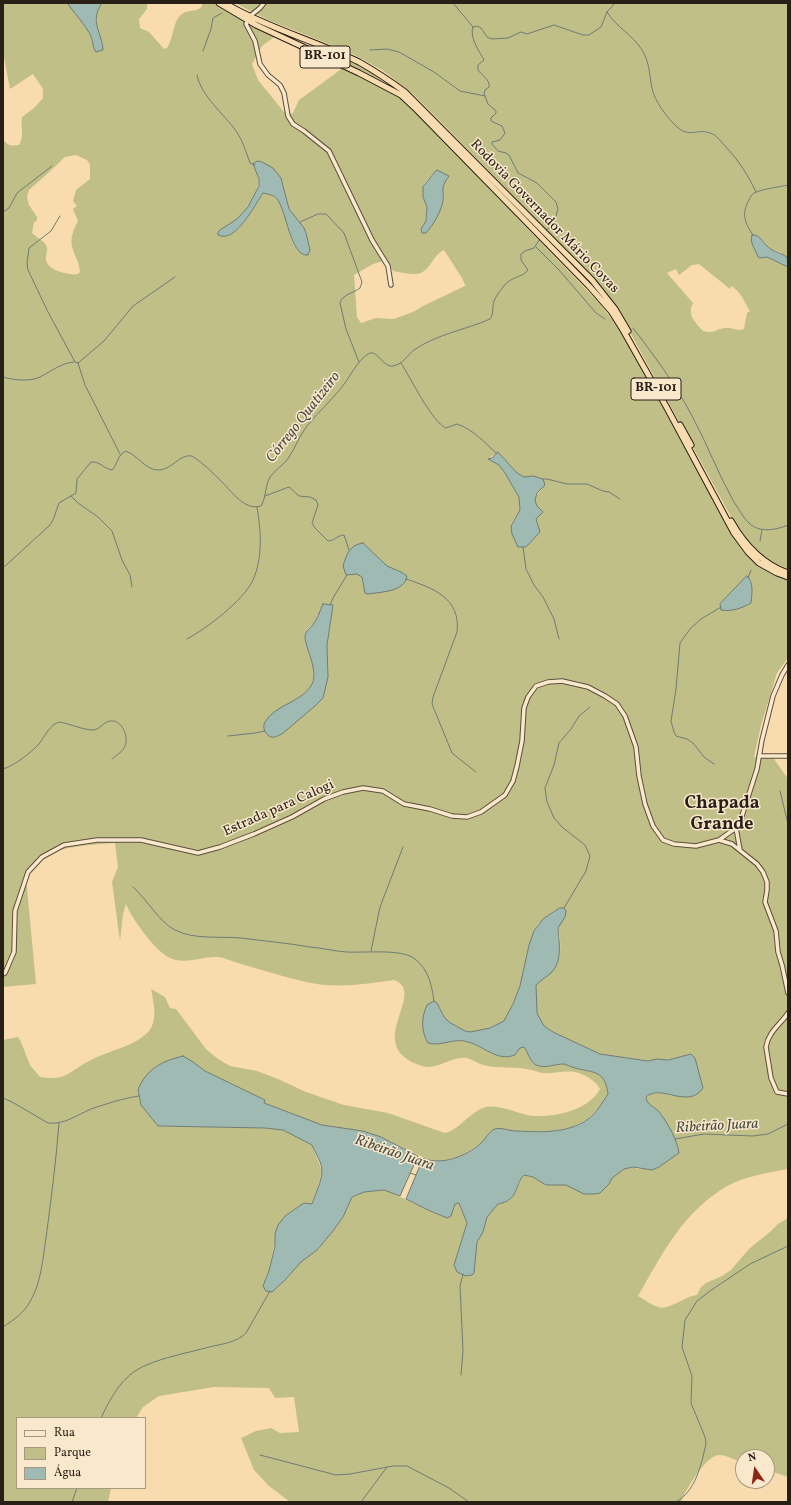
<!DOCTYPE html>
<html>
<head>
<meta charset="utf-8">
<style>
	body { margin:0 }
	#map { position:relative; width:791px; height:1505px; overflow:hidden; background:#f8dcb0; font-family:Vollkorn,serif }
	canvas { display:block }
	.frame { position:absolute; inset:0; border:4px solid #281f16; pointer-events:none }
	.legend { position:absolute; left:16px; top:1417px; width:130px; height:72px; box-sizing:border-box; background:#fae8cc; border:1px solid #a69883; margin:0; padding:5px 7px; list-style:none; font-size:12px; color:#281f16 }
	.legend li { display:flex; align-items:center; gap:8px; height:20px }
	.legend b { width:20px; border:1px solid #a69883 }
	.north { position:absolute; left:735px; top:1449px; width:40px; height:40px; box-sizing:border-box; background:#fae8cc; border:1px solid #a69883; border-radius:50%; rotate:347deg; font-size:11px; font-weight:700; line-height:16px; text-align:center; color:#281f16 }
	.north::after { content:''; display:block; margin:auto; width:14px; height:18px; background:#8f2418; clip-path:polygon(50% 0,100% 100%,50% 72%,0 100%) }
</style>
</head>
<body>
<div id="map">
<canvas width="791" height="1505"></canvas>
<div class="frame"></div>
<ul class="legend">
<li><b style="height:5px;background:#fae8cc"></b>Rua</li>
<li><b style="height:11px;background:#c1bf88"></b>Parque</li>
<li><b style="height:11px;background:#9fbab2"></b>Água</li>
</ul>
<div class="north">N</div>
</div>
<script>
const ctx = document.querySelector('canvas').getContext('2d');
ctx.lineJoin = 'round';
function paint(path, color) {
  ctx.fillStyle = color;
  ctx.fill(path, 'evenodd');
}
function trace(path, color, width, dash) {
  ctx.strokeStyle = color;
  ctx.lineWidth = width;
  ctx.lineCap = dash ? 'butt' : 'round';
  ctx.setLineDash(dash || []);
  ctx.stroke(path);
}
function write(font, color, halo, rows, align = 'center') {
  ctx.font = font + ' Vollkorn,serif';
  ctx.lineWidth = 3;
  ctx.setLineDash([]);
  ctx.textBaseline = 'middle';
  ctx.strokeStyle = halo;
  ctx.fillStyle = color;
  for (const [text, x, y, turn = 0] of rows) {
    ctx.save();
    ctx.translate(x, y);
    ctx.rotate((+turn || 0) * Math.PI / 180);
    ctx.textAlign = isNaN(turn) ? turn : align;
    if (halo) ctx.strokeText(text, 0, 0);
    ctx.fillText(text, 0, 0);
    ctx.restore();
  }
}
paint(new Path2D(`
	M3 3H68C75 16 92 28 92 43L98 31C95 22 96 11 102 3H147V9L139 19 140 28 149 32 164 49 167 48C174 38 172 22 182 14 188 9 197 13 202 6V3H213L256 28 277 35 262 46 252 64 258 80 284 112 290 114 293 113 299 100 336 73 346 65 348 59 377 77 396 92 600 304 621 331 734 538 750 556 788 577V658L777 673 761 725 754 757 772 756 788 779V1169C770 1172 744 1177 729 1185 683 1211 663 1253 638 1296 644 1299 651 1305 658 1307 668 1311 685 1296 697 1295L701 1287 706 1283 722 1276 731 1270 749 1249 771 1231 778 1224 788 1218V1477L767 1470V1457H743V1463C736 1460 726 1455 719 1455 706 1455 685 1491 681 1502H290L269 1486 254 1470 241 1438 256 1431 271 1428 280 1433 299 1432 294 1397 275 1398 269 1388H267L214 1387 159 1396 143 1407 136 1418H17V1488H111L108 1502H3V1040L18 1037 21 1042 30 1065 40 1077C48 1078 57 1079 64 1076 74 1071 82 1064 91 1060 109 1050 143 1045 152 1026 157 1015 153 1000 151 989L165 997 170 1008 176 1009 206 1049 218 1059 230 1066 257 1071 278 1079 306 1092 344 1105 388 1113 445 1133C459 1130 469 1113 483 1108 498 1102 519 1115 534 1116 556 1117 589 1110 600 1089 596 1081 587 1076 579 1073 566 1069 555 1074 543 1073 539 1073 535 1070 531 1070 516 1066 498 1069 483 1065 477 1063 472 1059 466 1058 451 1056 437 1071 422 1066 360 1046 429 993 394 980 365 984 335 989 306 982 284 977 263 970 241 964 234 962 226 958 218 957 203 956 184 965 170 958 155 951 132 919 126 904L123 914 120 941 112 882 118 867 115 843C91 845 60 845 40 860 34 864 30 872 26 877L36 984 3 987V139C8 146 11 146 19 145 25 135 20 127 22 117L34 108 43 98V89L33 74 10 89 3 52ZM76 155 87 160 90 165V179L76 190 73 201 77 206 73 209 78 221C74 228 70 238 72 246 74 256 79 260 80 272L78 274C70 276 47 270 46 260 45 255 49 250 46 245 43 240 36 237 32 233L34 222 37 221V217L29 205 27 197 29 190 46 175 65 157ZM257 174 281 178 289 209 304 228 306 233 305 255C286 248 290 214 277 199 274 195 268 194 263 192L247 218 237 230H220C226 226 233 223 238 218 247 210 264 186 257 174ZM433 174 449 176C448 178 445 181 443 184 437 196 437 228 424 233L421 229 426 221 427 207 423 197 424 184ZM444 250 462 278 465 285H467L423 306 413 312 394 319 376 318 361 323 357 317 354 275 373 264 387 260 393 271C400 272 408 274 415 274 430 274 432 255 444 250ZM498 452 517 473 524 477 533 476 543 479 545 485 535 497V503L540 509 536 519C540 530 538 533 531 542L511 524 520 510 519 497 505 473 499 465 488 459ZM363 543 387 567 401 572 364 589 362 577 357 574ZM333 605 327 645 328 677 315 706 276 737H271L267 734 270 716 305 693 311 686 313 679V662L305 636 308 629 314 623 318 615ZM555 910C557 922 564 947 558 958 555 965 542 978 536 985 537 997 534 1010 540 1021 546 1030 558 1034 568 1039 579 1044 590 1051 601 1054 625 1060 667 1064 689 1054L672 1096C664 1093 652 1091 646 1097L648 1104 655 1108 677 1155 667 1161 659 1167 637 1169 633 1167 624 1169 612 1178 609 1184 595 1194 584 1193 566 1185H546L533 1177 524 1175C515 1186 519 1200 498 1204L487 1217 483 1232 477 1242 474 1273 455 1268 454 1265 467 1223 459 1203 455 1204 453 1210 441 1216 394 1194 385 1190 364 1192 357 1194 352 1197 343 1217 333 1231 317 1250 301 1262 285 1280 265 1279 269 1271 275 1241 285 1216 298 1207 312 1204 317 1191 322 1171 312 1145 283 1130 265 1128 158 1126 141 1105 138 1090 193 1062 205 1071 265 1100 264 1103 322 1125 363 1131 381 1137 427 1159 441 1161 459 1157 480 1144 493 1130 497 1129 508 1131 551 1132 572 1127 588 1119 598 1109 608 1094C605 1070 595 1073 576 1068 572 1067 568 1065 564 1064 555 1064 543 1069 536 1065 530 1062 528 1052 524 1047L520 1048 515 1055C497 1062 484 1046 468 1042 454 1037 442 1047 428 1043 420 1029 420 1010 434 1001L437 1003 444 1017 449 1022 465 1031 470 1032 490 1028 504 1021 513 1004 520 986 529 945 538 924Z
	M235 3H788V259L780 252 769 248 758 236 751 237 754 248 760 258 767 257 788 267V569L772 562 753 548 735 524 615 305 581 265 446 127 412 93 382 70 349 52 268 20ZM699 264 730 289 731 286C741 291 744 302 750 311L747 313 744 329C736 332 732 327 725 328 715 329 715 334 703 331 695 322 687 315 693 303L667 273 676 269 679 275 692 265Z`), '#c1bf88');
const water = new Path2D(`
	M68 3H102C89 22 102 32 103 50L96 52C92 46 93 40 90 34 84 24 77 16 70 7Z
	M258 161 262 162 273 168 281 178 289 209 304 228 306 233 310 250 308 255C290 257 287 211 277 199 274 195 268 194 263 193 255 204 236 244 218 235V232L220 230 237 219 248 207 259 186V179L253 164Z
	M437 170 449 176C438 191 446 191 442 205 439 215 433 225 426 233H422L421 229 426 221 427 207 423 197V187Z
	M752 235C760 234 762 242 767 246 770 250 781 253 787 257L788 267 767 257 760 258 758 257C756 250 749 243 752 235Z
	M498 452 517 473 524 477 533 476 543 479 545 485 537 493 535 500 537 506 543 512 536 519 540 532 526 547H518L512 534 511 526 520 510 519 497 505 473 499 465 488 459 492 458Z
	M363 543 387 566 401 572 407 576C405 592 380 592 368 594L365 593 362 577 357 574 346 575 343 566C347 554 349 545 363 543Z
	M747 576C754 582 752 594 751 603 742 608 732 612 721 610L720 604Z
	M323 604 333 605 327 645 328 677 323 698 315 706 282 734C279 735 275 738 271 737 265 735 262 727 265 722 275 705 301 702 311 686 320 671 305 649 305 636 306 631 309 629 312 626 317 620 320 611 323 604Z
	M560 908H564L566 911 565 917 558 928C559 942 563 961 551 973 546 977 540 981 536 985L537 1013 544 1026 553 1032 600 1054 648 1061 657 1059 668 1060 691 1054 695 1058 703 1088C688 1110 660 1083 646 1097 646 1105 656 1107 660 1113 668 1124 677 1139 679 1153L659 1167 652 1170 633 1167 624 1169 612 1178 609 1184 600 1193 595 1194H584L566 1185H546L533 1177 524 1175C514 1186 519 1200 498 1204L487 1217 483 1232 477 1242 474 1273 472 1275 466 1276 457 1272 454 1265 467 1223 459 1203 455 1204 451 1216 447 1218 428 1210 406 1199 423 1158C442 1166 466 1156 480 1144 485 1140 489 1131 495 1129 501 1127 510 1131 516 1131 540 1132 565 1134 587 1120 596 1114 602 1103 608 1094 605 1070 594 1073 575 1068 571 1067 568 1065 564 1064 554 1064 545 1069 536 1065 530 1062 528 1052 524 1047L520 1048 515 1055C497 1062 484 1046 468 1042 454 1037 442 1047 428 1043 421 1031 421 1018 427 1005L434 1001 437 1003 444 1017 449 1022 465 1031 470 1032 490 1028 504 1021 513 1004 520 986 529 945 534 931 543 919Z
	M183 1056 193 1062 205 1071 265 1100 264 1103 322 1125 363 1131 381 1137 418 1156 400 1196 384 1190 364 1192 352 1197 343 1217 333 1231 317 1250 301 1262 285 1280 272 1292 266 1291 263 1286 269 1271 275 1246V1234L278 1225 285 1216 298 1207 304 1203 312 1204C315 1196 322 1180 322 1171 322 1163 315 1152 312 1145L283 1130 265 1128 158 1126 141 1105 138 1090C146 1069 162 1061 183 1056Z`);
paint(water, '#9fbab2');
trace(water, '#6f7c74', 1);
trace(new Path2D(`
	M453 3 473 27
	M607 12C616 27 633 35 642 50 650 63 649 74 652 88 655 102 666 116 676 126 690 139 697 128 710 133 717 135 721 142 726 147 739 161 748 175 756 192
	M473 27C469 37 479 51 484 60L478 65V70C482 76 490 79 489 87L485 90 484 94 488 104 496 111V113L491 118V121L502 126 505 133 500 140 492 142V144L498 151 506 153 509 155 518 173 537 183 556 202 558 209 555 220 552 226 546 230
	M473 27 477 26 481 28 487 37 492 39 508 38 521 32 527 34 554 25 583 35H589L601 27 607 12 615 3
	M370 50 387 49 399 52 434 72 460 91 485 96
	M203 51 211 29 213 18 222 13
	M197 75C201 96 224 114 236 131 243 141 246 152 250 163L255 165
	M3 212 9 208 17 193 52 166
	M60 216 51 231 29 248 27 263 28 270 48 312 75 362 78 363 85 385 120 454
	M300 222 318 214H326L344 233 362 282 360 288C353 293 342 295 340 303L346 329 359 362
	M753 235C745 223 741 214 749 200 750 198 751 195 754 193 762 189 779 187 788 185
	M536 247 559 270 596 313 605 319
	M633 328C654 355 675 384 691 414 707 443 718 474 734 502 739 509 743 518 750 524 761 533 776 530 788 525
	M78 363 104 341 133 306 175 277
	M401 363C410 377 432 422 446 428L457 424C473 429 485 443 497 454
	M3 377C13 380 30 382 40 377 52 371 61 363 74 362
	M543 479H547L567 484H587L603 491 609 492 620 499
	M71 496 78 503 98 517 112 531 122 560 130 575 132 587
	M265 496 289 487 299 496 310 497 316 500 318 505 312 523 315 528 328 541C334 541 338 535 344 535L349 550
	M760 541 762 530
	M523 547 526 569 534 585 543 597 554 619 559 639
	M3 568 50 525 53 520 59 503 76 493 77 479 91 462C100 461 104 469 112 470 118 464 117 455 126 451 137 455 146 470 158 470 171 471 180 453 192 456 203 463 213 473 223 483 232 492 245 511 261 506 266 498 265 486 270 477 275 470 282 466 287 460 295 449 299 436 307 426 318 412 331 401 342 387 350 377 357 361 368 354 377 348 383 368 393 366 404 364 407 355 414 350 437 334 465 330 490 319 494 314 492 307 494 301 496 296 499 292 503 287 511 276 522 278 528 270L521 260V254L525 251 534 248 540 239
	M748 578 751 570
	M406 579C433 588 461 598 457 632L433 697 432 704 452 753 476 772
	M330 605 333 598 347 575
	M187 639C206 629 244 600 253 580 263 558 261 530 257 507
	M228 736 255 733 265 731
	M714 764 704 757 693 743 687 739 676 736 674 732 671 721 676 689 680 643 690 629 701 619 721 607
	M3 769C16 765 30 753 39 744 45 736 50 724 60 722 70 724 81 729 91 730 99 731 103 722 110 721 122 719 129 737 125 746 123 752 116 755 112 759
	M780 791 788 824
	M133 887C146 898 160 923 175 930 194 940 220 936 241 938 264 941 287 943 310 947 322 948 334 951 346 952 363 953 398 949 412 957 428 967 432 985 434 1002
	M564 908 586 871 590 856 585 845 562 827 554 818 547 802 545 788 554 765 559 743 571 729 579 716 590 707
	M371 951 380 907 403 847
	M3 1098 12 1102 48 1123C64 1125 77 1115 91 1109 106 1104 124 1098 139 1096
	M675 1139 704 1134 753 1136 768 1134 788 1124
	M410 1173 416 1175
	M3 1327C14 1320 25 1312 31 1300 41 1282 43 1258 46 1238 51 1200 56 1162 59 1123
	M461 1375 463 1351 460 1286 463 1274
	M101 1418C109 1401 119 1382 135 1371 153 1359 188 1353 209 1347 221 1344 236 1343 246 1333L270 1291
	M260 1455 336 1475 350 1474 393 1466H407L449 1488 469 1502
	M72 1502 77 1488
	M361 1502 387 1467
	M676 1502C696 1491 701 1465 706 1444L705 1437 691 1403 692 1376 682 1347 685 1320 697 1301 710 1291 750 1264 788 1246`), '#6f7c74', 1);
const minor = new Path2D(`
	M249 17 260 8 264 3
	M248 20 246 24 255 41 260 64 268 75 280 85 284 93 288 116 293 124 304 131 329 151 372 240 388 266 391 285
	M759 756H788
	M736 828 740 850
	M719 840 732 844 757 864 763 872 767 882V890L765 902 776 931 778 952 782 965 788 993
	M3 974 5 973 14 952 15 911 28 872 42 857 64 845 97 840H141L198 853 220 847 254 834 292 817 324 799 343 792 363 788 383 791 404 804 430 809 452 816 467 817 481 812 505 795 513 781 517 766 522 741 524 708 528 697 536 686 548 682 562 681 588 687 605 696 617 704 625 716 636 747 639 776 645 804 653 826 663 840 674 844 696 846 719 840 736 828 741 819 757 769 762 740 773 696 782 675 788 665
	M788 1013C781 1024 768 1032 766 1047L771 1078 777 1092 788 1094`);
const highway = new Path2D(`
	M219 3 256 25 359 73 401 95 417 110 589 286 611 311 623 330 667 408 734 533 748 552 759 563 777 573 788 577
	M228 5C270 29 316 41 359 62 375 71 390 81 405 92L592 280 615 309 628 331
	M680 425 691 445
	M731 521C744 544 762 564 788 573`);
trace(minor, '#5c4e3c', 5.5);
trace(highway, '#281f16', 7);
trace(minor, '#fae8cc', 3.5);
trace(highway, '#f8dcb0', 5);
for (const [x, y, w] of [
	[325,57,50],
	[656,389,50]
]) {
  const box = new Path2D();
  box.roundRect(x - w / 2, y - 11, w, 22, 3);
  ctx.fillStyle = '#fae8cc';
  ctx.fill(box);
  trace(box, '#281f16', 1);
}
write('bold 13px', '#281f16', null, [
	["BR-101",325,57],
	["BR-101",656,389]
]);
write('14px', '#281f16', '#fae8cc', [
	["Rodovia Governador Mário Covas",544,217,46],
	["Estrada para Calogi",279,809,-24]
]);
write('italic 15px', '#4c4e45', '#fae8cc', [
	["Córrego Quatizeiro",304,418,-52],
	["Ribeirão Juara",717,1127,-3],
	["Ribeirão Juara",394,1154,19]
]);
write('bold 18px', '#281f16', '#fae8cc', [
	["Chapada",722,805],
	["Grande",722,826]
]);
</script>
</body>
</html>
